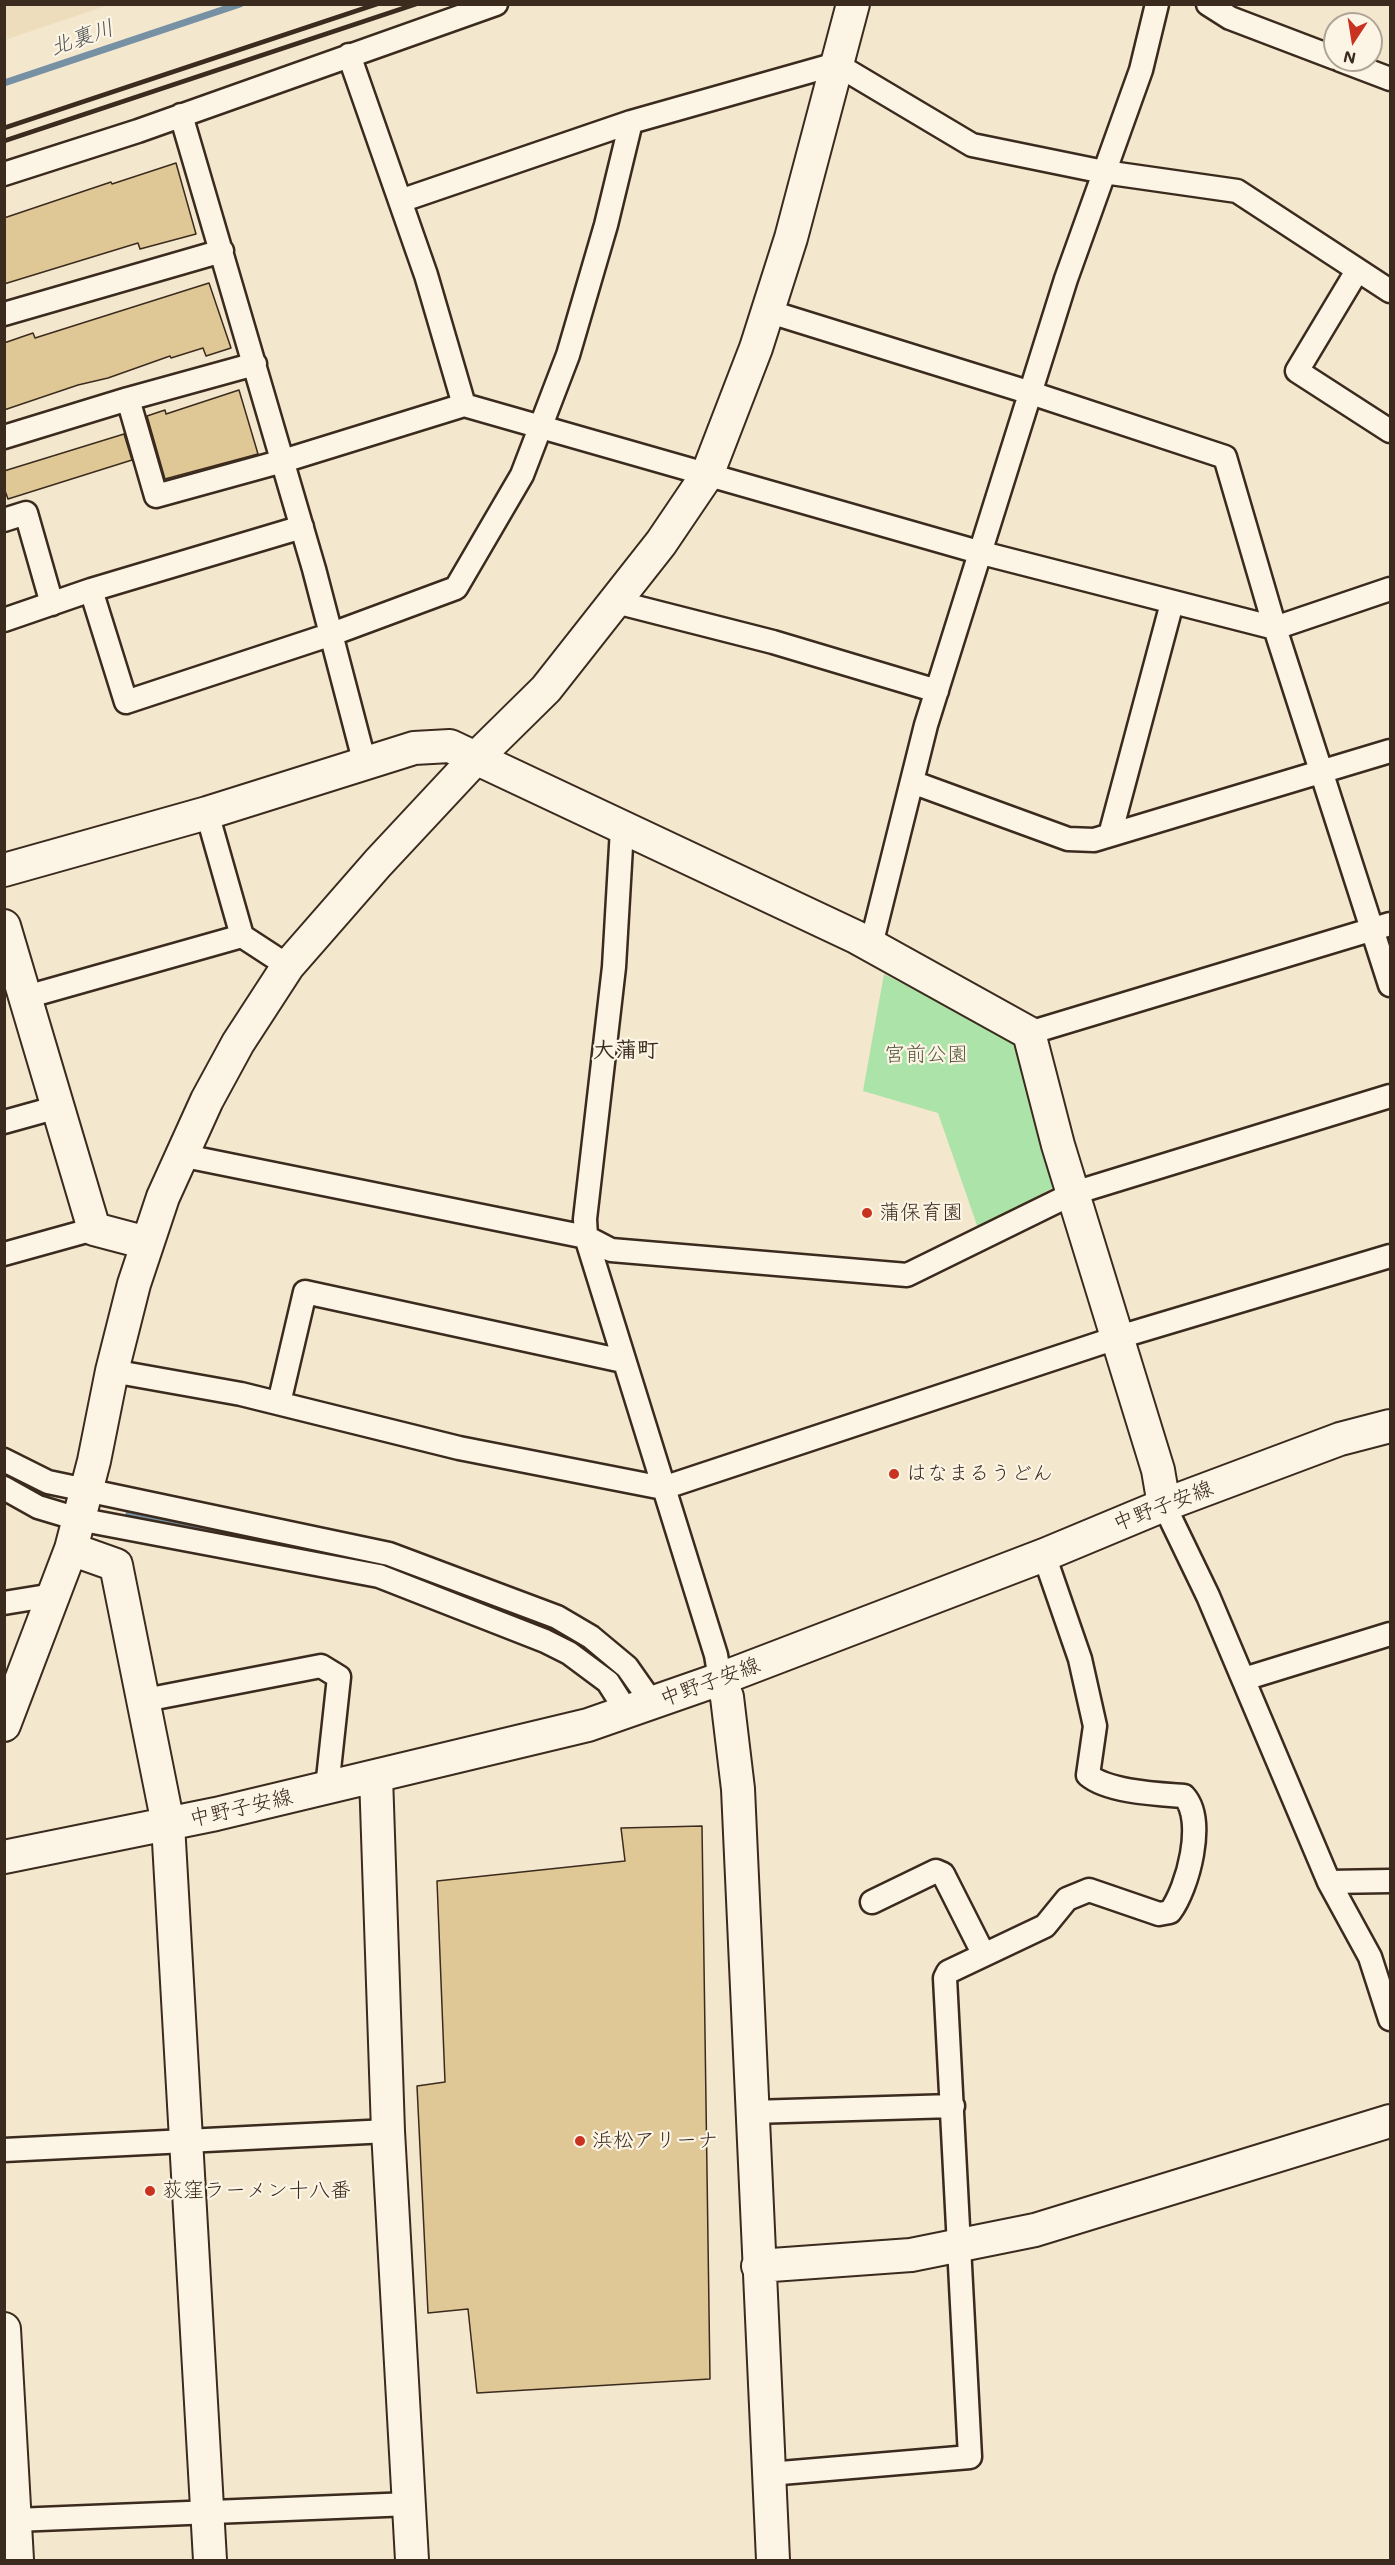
<!DOCTYPE html>
<html>
<head>
<meta charset="utf-8">
<style>
	body { margin:0 }
	#map { position:relative; width:1395px; height:2565px; overflow:hidden; background:#f3e7cd; font-family:Mali,sans-serif }
	canvas { display:block }
	.frame { position:absolute; inset:0; border:6px solid #3b2a1e; pointer-events:none }
	.north { position:absolute; left:1323px; top:12px; width:60px; height:60px; box-sizing:border-box; background:#fcf5e5; border:2px solid #afa495; border-radius:50%; rotate:192deg; font-size:16px; font-weight:700; line-height:24px; text-align:center; color:#3b2a1e }
	.north::after { content:''; display:block; margin:auto; width:21px; height:27px; background:#c8321e; clip-path:polygon(50% 0,100% 100%,50% 72%,0 100%) }
</style>
</head>
<body>
<div id="map">
<canvas width="1395" height="2565"></canvas>
<div class="frame"></div>
<div class="north">N</div>
</div>
<script>
const ctx = document.querySelector('canvas').getContext('2d');
ctx.lineJoin = 'round';
function paint(path, color) {
  ctx.fillStyle = color;
  ctx.fill(path, 'evenodd');
}
function trace(path, color, width, dash) {
  ctx.strokeStyle = color;
  ctx.lineWidth = width;
  ctx.lineCap = dash ? 'butt' : 'round';
  ctx.setLineDash(dash || []);
  ctx.stroke(path);
}
function write(font, color, halo, rows, align = 'center') {
  ctx.font = font + ' Mali,"Klee One",sans-serif';
  ctx.lineWidth = 4.5;
  ctx.setLineDash([]);
  ctx.textBaseline = 'middle';
  ctx.strokeStyle = halo;
  ctx.fillStyle = color;
  for (const [text, x, y, turn = 0] of rows) {
    ctx.save();
    ctx.translate(x, y);
    ctx.rotate((+turn || 0) * Math.PI / 180);
    ctx.textAlign = isNaN(turn) ? turn : align;
    if (halo) ctx.strokeText(text, 0, 0);
    ctx.fillText(text, 0, 0);
    ctx.restore();
  }
}
paint(new Path2D(`
	M5 4H108V5L5 40Z`), '#edddbc');
paint(new Path2D(`
	M884 974 1017 1043 1058 1185 978 1228 938 1113 863 1091Z`), '#abe3a8');
trace(new Path2D(`
	M4 83 240 4
	M4 1475 35 1492 46 1494
	M129 1514 307 1551
	M411 1577C473 1599 561 1623 608 1669`), '#7691a4', 7);
const building = new Path2D(`
	M176 163 196 234 140 249 138 243 4 284V218L111 182 112 184Z
	M209 283 231 348 206 356 203 348 171 358 170 356 108 378 78 385 4 410V343L33 333 35 338Z
	M239 390 258 454 165 479 147 416 165 410 166 414Z
	M124 434 132 460 8 499 4 488V471Z
	M702 1826 710 2379 477 2393 468 2309 428 2313 417 2086 445 2082 437 1881 625 1861 621 1828Z`);
paint(building, '#dfc796');
trace(building, '#3b2a1e', 1.5);
const street = new Path2D(`
	M1208 4 1230 18 1335 58
	M349 55 426 275 464 405 982 553 1275 628 1390 589
	M1340 60 1390 79
	M181 115 314 569 365 764
	M4 174 138 131 496 4
	M400 201 631 122 836 64 972 145 1104 172 1237 191 1390 291
	M1357 271 1297 371 1390 431
	M767 311 1031 393 1225 457 1275 628 1390 985
	M4 314 222 251
	M128 399 255 364
	M4 437 128 399 156 496 283 461 464 405
	M4 520 26 513 52 604
	M91 590 302 527
	M616 602 773 642 937 691
	M4 620 91 590 126 702 332 634 456 588 522 475 568 355 606 225 631 122
	M912 782 1068 839 1094 840 1390 751
	M207 813 242 936 288 966
	M622 829 614 967 585 1219 586 1237 716 1655 720 1679
	M1110 835 1172 603
	M871 945 926 725 1066 279 1141 70 1157 4
	M26 997 242 936
	M1029 1033 1390 924
	M4 1122 58 1107
	M180 1155 586 1237 611 1250 907 1275 1074 1193 1390 1096
	M4 1254 94 1229
	M112 1371 241 1394 459 1448 663 1488 1119 1337 1390 1256
	M279 1403 305 1292 623 1361
	M4 1460 48 1482 389 1554 557 1617 591 1637 627 1667 653 1704
	M4 1488 38 1507 78 1519 379 1576 545 1641 569 1653 608 1682 627 1712
	M1164 1505 1208 1596 1329 1882 1370 1957 1390 2019
	M4 1603 53 1595
	M1244 1679 1390 1634
	M145 1700 321 1666 339 1677 327 1788
	M1329 1882 1390 1881
	M872 1902 936 1871 943 1874 984 1955
	M752 2112 953 2106
	M4 2150 388 2131
	M769 2474 970 2457 945 1978 948 1972 1045 1926 1067 1899 1089 1890 1159 1914 1170 1912C1188 1888 1206 1820 1184 1796 1158 1794 1108 1792 1088 1775L1095 1726 1080 1659 1044 1555
	M15 2520 410 2504`);
const secondary = new Path2D(`
	M4 870 207 813 414 748 450 746 856 937 1029 1033 1058 1145 1158 1470 1164 1505
	M4 926 94 1229 147 1243
	M71 1549 116 1565 168 1824 210 2560
	M720 1679 727 1697 738 1789 773 2560
	M4 1725 71 1549 94 1461 112 1371 134 1284 163 1197 207 1100 238 1043 288 966 378 863 476 758 546 689 661 543 707 475 756 348 791 238 853 4
	M376 1776 388 2131 412 2560
	M4 1857 216 1814 588 1725 720 1679 1044 1555 1164 1505 1340 1439 1390 1426
	M758 2266 911 2255 1035 2230 1390 2121
	M4 2329 17 2560`);
trace(street, '#3b2a1e', 27);
trace(secondary, '#3b2a1e', 36);
trace(street, '#fcf5e5', 22);
trace(secondary, '#fcf5e5', 32);
trace(new Path2D(`
	M4 128 377 4
	M4 141 416 4`), '#3b2a1e', 4.5);
for (const [x, y, r, color] of [
	[867,1213,6,"#c8321e"],
	[894,1474,6,"#c8321e"],
	[580,2141,6,"#c8321e"],
	[150,2191,6,"#c8321e"]
]) {
  const dot = new Path2D();
  dot.arc(x, y, r, 0, 2 * Math.PI);
  ctx.fillStyle = color;
  ctx.fill(dot);
  trace(dot, '#fcf5e5', 2);
}
write('21px', '#575840', '#fcf5e5', [
	["宮前公園",926,1055]
]);
write('21px', '#3b2a1e', '#fcf5e5', [
	["蒲保育園",879,1213],
	["はなまるうどん",906,1474],
	["浜松アリーナ",592,2141],
	["荻窪ラーメン十八番",162,2191]
], 'left');
write('21px', '#3b2a1e', '#fcf5e5', [
	["中野子安線",1163,1506,-21],
	["中野子安線",710,1682,-20],
	["中野子安線",241,1808,-13]
]);
write('italic 22px', '#545556', '#fcf5e5', [
	["北裏川",82,38,-19]
]);
write('bold 22px', '#3b2a1e', '#fcf5e5', [
	["大蒲町",626,1050]
]);
</script>
</body>
</html>
